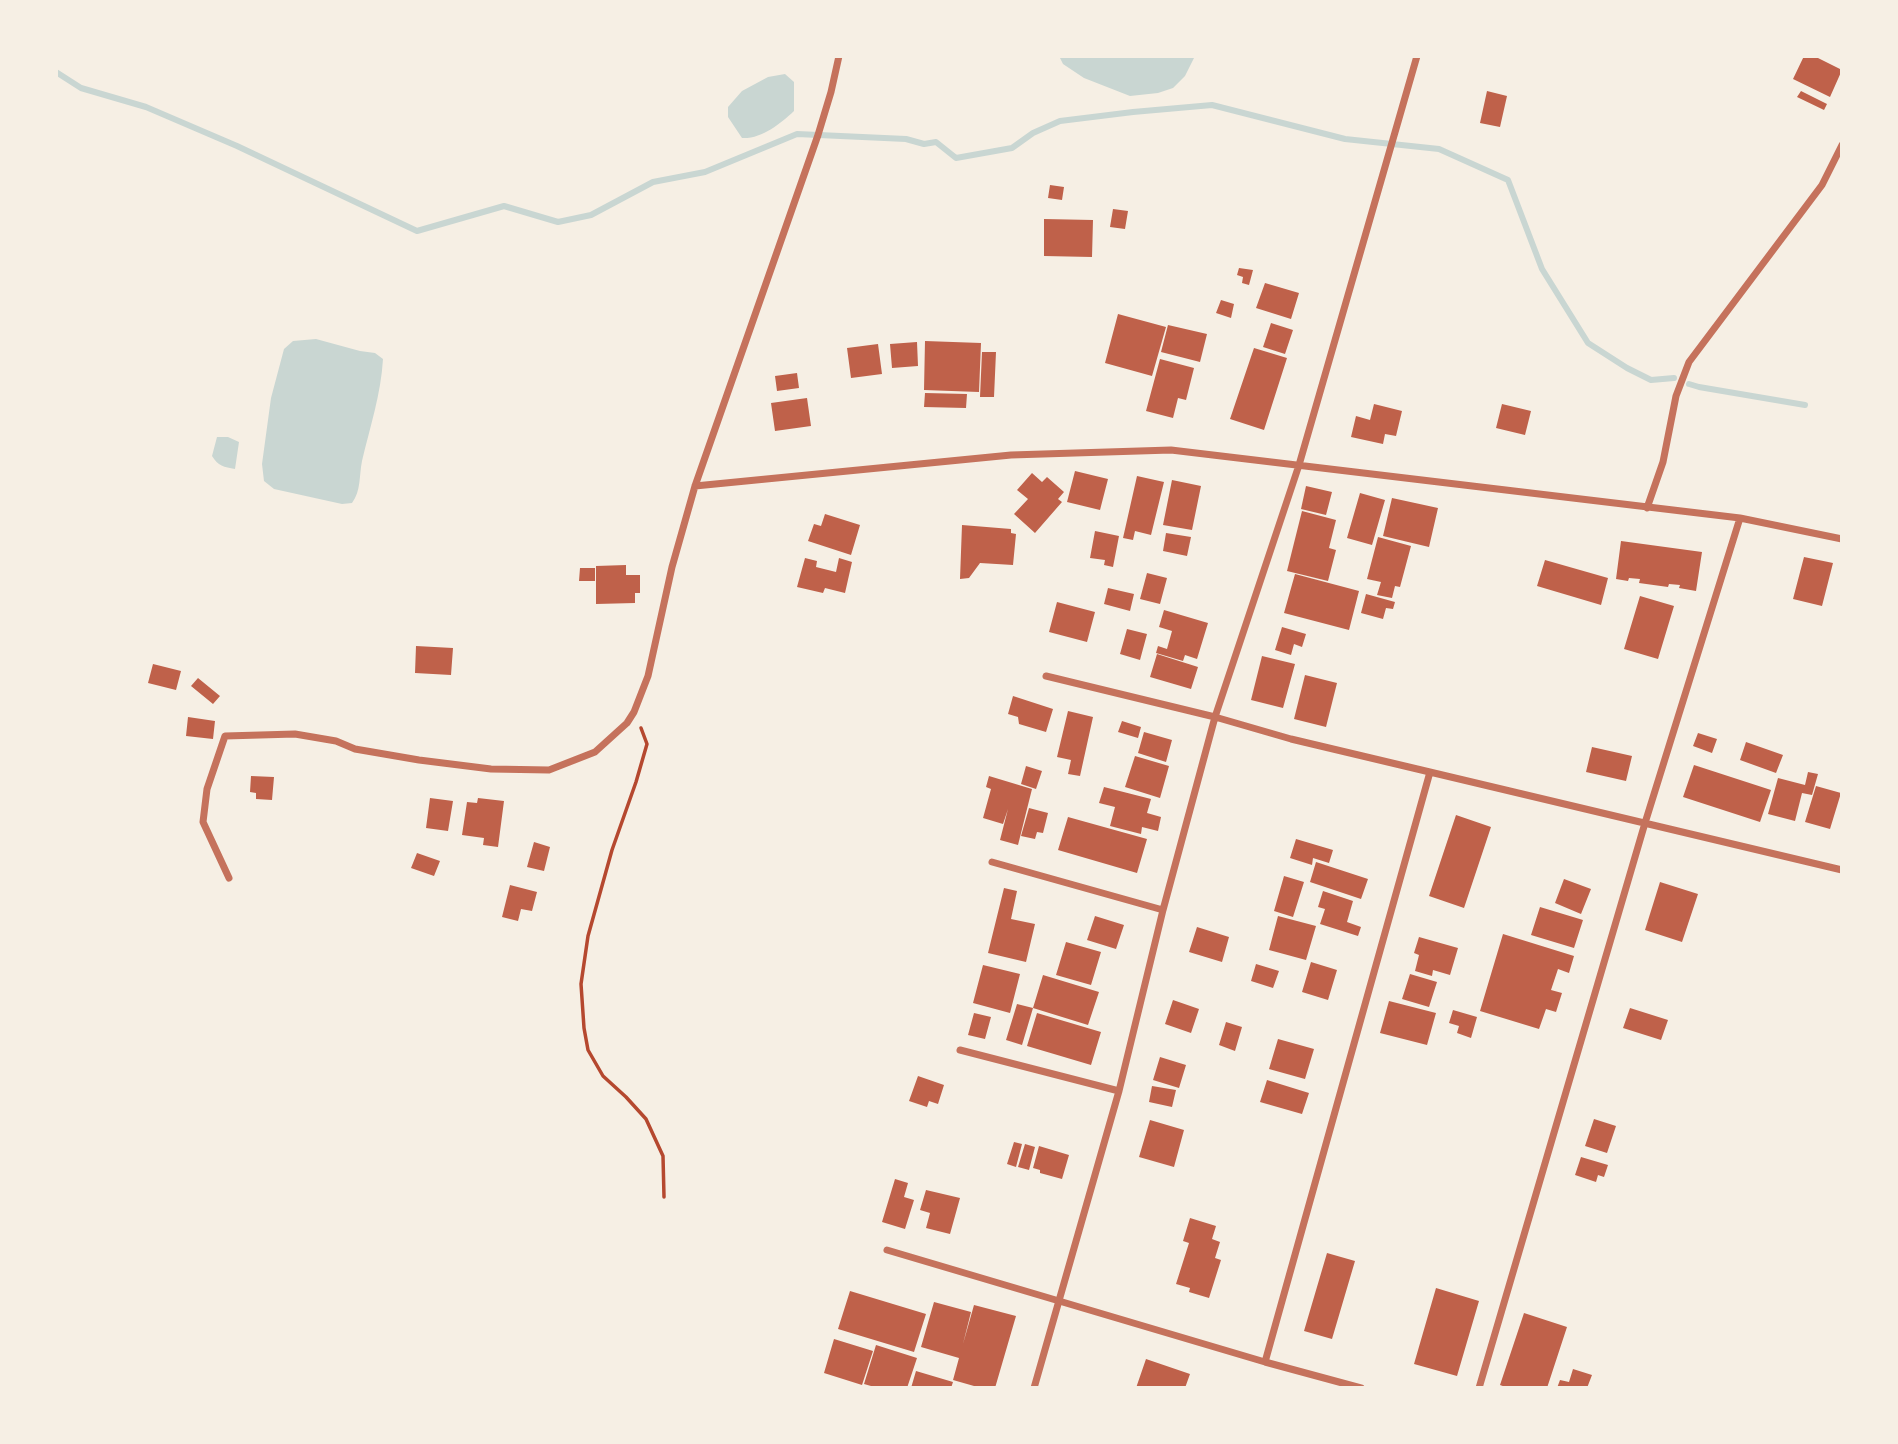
<!DOCTYPE html>
<html>
<head>
<meta charset="utf-8">
<style>
	body { margin:0 }
	#map { position:relative; width:1898px; height:1444px; overflow:hidden; background:#f6efe4; font-family:Poppins,sans-serif }
	canvas { display:block }
	.frame { position:absolute; inset:0; border:58px solid #f6efe4; pointer-events:none }
</style>
</head>
<body>
<div id="map">
<canvas width="1898" height="1444"></canvas>
<div class="frame"></div>
</div>
<script>
const ctx = document.querySelector('canvas').getContext('2d');
ctx.lineJoin = 'round';
function paint(path, color) {
  ctx.fillStyle = color;
  ctx.fill(path, 'evenodd');
}
function trace(path, color, width, dash) {
  ctx.strokeStyle = color;
  ctx.lineWidth = width;
  ctx.lineCap = dash ? 'butt' : 'round';
  ctx.setLineDash(dash || []);
  ctx.stroke(path);
}
paint(new Path2D(`
	M1059 56H1195L1185 76 1173 88 1158 93 1130 96 1084 78 1063 64Z
	M785 74 794 82V111C780 124 762 139 742 138L728 117V107L742 91 768 77Z
	M316 339 360 351 375 353 383 359C381 394 370 427 362 461 359 476 361 491 352 503L342 504 274 489 264 481 262 464 271 398 284 349 293 341Z
	M217 437H228L239 442 235 469C224 467 218 466 212 456Z`), '#c9d6d2');
trace(new Path2D(`
	M56 72 81 88 146 107 237 146 417 231 504 206 558 222 591 215 653 182 705 172 797 134 906 139 924 144 936 142 956 158 1012 148 1033 133 1060 121 1133 112 1212 105 1345 139 1439 149 1508 180 1542 269 1588 343 1627 368 1651 380 1674 378
	M1689 384 1699 387 1805 405`), '#c9d6d2', 6);
paint(new Path2D(`
	M1804 56H1814L1842 70 1830 97 1793 79Z
	M1487 91 1507 96 1500 127 1480 123Z
	M1801 91 1827 104 1824 110 1797 97Z
	M1050 185 1064 187 1062 200 1048 198Z
	M1113 209 1128 211 1125 229 1110 227Z
	M1044 219 1093 220 1092 257 1044 256Z
	M1239 268 1253 270 1249 285 1242 283 1243 277 1237 275Z
	M1265 283 1299 293 1291 319 1256 308Z
	M1221 300 1234 304 1231 318 1216 313Z
	M1118 314 1166 327 1152 376 1105 363Z
	M1271 323 1293 330 1285 354 1263 347Z
	M1168 325 1207 334 1200 362 1161 352Z
	M925 341 981 343 979 392 924 390Z
	M917 342 918 366 892 368 890 344Z
	M878 344 882 374 851 378 847 348Z
	M1254 348 1287 358 1264 430 1230 419Z
	M982 352H996L994 397H980Z
	M1160 359 1194 368 1186 400 1178 398 1173 418 1146 411Z
	M797 373 799 388 777 391 775 376Z
	M925 393 967 394 966 408 924 407Z
	M807 398 811 426 775 431 771 403Z
	M1374 404 1402 411 1396 436 1385 434 1383 444 1351 437 1356 416 1370 420Z
	M1502 404 1531 411 1525 435 1496 428Z
	M1075 471 1108 479 1100 510 1067 502Z
	M1032 473 1042 482 1047 477 1064 492 1058 499 1062 502 1035 533 1014 514 1028 499 1017 490Z
	M1137 476 1164 482 1151 535 1135 531 1133 540 1123 538Z
	M1172 480 1201 486 1192 530 1163 525Z
	M1306 486 1332 492 1326 515 1301 509Z
	M1360 493 1385 500 1372 545 1347 538Z
	M1392 498 1438 508 1429 547 1383 536Z
	M1302 511 1336 520 1329 548 1336 550 1328 581 1287 571Z
	M825 514 860 525 851 555 808 541 814 524 821 526Z
	M962 525 1011 529V533L1016 534 1013 565 980 563 969 578 960 579Z
	M1095 531 1119 536 1113 567 1104 565 1105 560 1090 558Z
	M1166 533 1191 537 1187 556 1163 551Z
	M1378 537 1411 546 1400 587 1395 586 1392 598 1377 595 1381 582 1367 579Z
	M1621 541 1702 552 1696 591 1679 588 1680 585 1669 584 1668 587 1639 583 1640 579 1629 578 1628 581 1616 579Z
	M1804 557 1833 563 1822 606 1793 599Z
	M805 558 817 561 816 567 836 572 839 558 852 562 845 593 825 588 823 593 797 587Z
	M1545 560 1608 578 1601 605 1537 586Z
	M626 565V575H640V593H635V603L596 604V566Z
	M580 568H595V581H579Z
	M1147 573 1167 578 1160 604 1140 599Z
	M1295 574 1359 591 1349 630 1284 613Z
	M1108 588 1134 594 1130 611 1104 604Z
	M1366 594 1395 602 1393 609 1386 608 1383 619 1361 613Z
	M1640 596 1674 606 1658 659 1624 649Z
	M1057 602 1095 612 1087 642 1049 632Z
	M1164 610 1208 623 1197 659 1185 655 1183 661 1156 653 1158 646 1167 649 1172 631 1159 627Z
	M1282 627 1306 634 1302 647 1294 644 1291 655 1275 650Z
	M1127 629 1147 634 1140 660 1120 654Z
	M416 646 453 648 451 675 415 673Z
	M1157 654 1198 667 1191 689 1150 677Z
	M1262 656 1295 664 1283 708 1251 700Z
	M153 664 181 671 176 690 148 683Z
	M1305 675 1337 683 1326 727 1294 719Z
	M198 678 220 696 213 704 191 686Z
	M1013 696 1053 709 1046 732 1019 724 1018 717 1008 714Z
	M1068 711 1093 717 1080 776 1068 774 1071 760 1057 757Z
	M188 717 215 721 213 739 186 736Z
	M1122 721 1141 727 1138 738 1118 732Z
	M1144 732 1172 740 1166 762 1138 753Z
	M1698 733 1717 739 1712 753 1693 746Z
	M1746 742 1783 755 1776 773 1740 760Z
	M1592 747 1632 756 1626 781 1586 772Z
	M1135 756 1169 766 1160 798 1125 787Z
	M1694 765 1771 790 1760 822 1683 797Z
	M1026 766 1042 771 1036 789 1021 784Z
	M1808 772 1818 774 1812 795 1802 793 1795 821 1768 814 1778 778 1805 785Z
	M251 776 274 777 272 800 256 799V793L250 792Z
	M989 776 1032 789 1018 845 1000 840 1008 809 1003 824 983 818 991 789 986 787Z
	M1816 786 1841 793 1830 829 1805 822Z
	M1104 787 1151 799 1147 813 1161 817 1158 831 1142 827 1141 834 1110 826 1115 807 1099 803Z
	M430 798 453 801 448 831 426 828Z
	M478 798 504 801 498 847 483 845 484 838 462 835 467 802 477 803Z
	M1029 808 1048 813 1043 833 1037 832 1035 839 1021 836Z
	M1456 815 1491 827 1464 908 1429 896Z
	M1068 817 1147 839 1137 873 1058 850Z
	M1296 839 1333 850 1329 863 1313 858 1312 865 1290 858Z
	M534 842 550 847 544 871 527 867Z
	M417 853 440 861 434 876 411 868Z
	M1316 862 1368 879 1361 899 1310 882Z
	M1284 876 1304 882 1293 917 1274 911Z
	M1564 879 1591 889 1581 914 1555 903Z
	M1660 882 1698 894 1682 942 1645 930Z
	M510 885 537 892 532 911 521 909 518 921 502 917Z
	M1004 888 1017 891 1011 919 1035 924 1026 962 988 953Z
	M1323 891 1353 901 1347 922 1361 927 1358 936 1320 924 1325 909 1318 907Z
	M1540 907 1583 920 1574 948 1531 935Z
	M1095 916 1124 925 1116 949 1087 940Z
	M1278 916 1316 926 1306 960 1269 950Z
	M1197 927 1229 937 1222 962 1189 952Z
	M1503 934 1574 956 1569 973 1558 969 1551 990 1562 993 1556 1012 1546 1009 1539 1029 1480 1011Z
	M1419 937 1458 948 1450 975 1433 970 1432 976 1415 971 1419 955 1414 953Z
	M1066 942 1101 952 1091 985 1056 975Z
	M1311 962 1337 970 1328 1000 1302 992Z
	M1256 964 1279 971 1273 988 1251 981Z
	M983 965 1020 974 1010 1013 973 1003Z
	M1410 974 1437 982 1429 1007 1402 999Z
	M1043 975 1099 992 1088 1025 1033 1008Z
	M1173 1000 1199 1009 1191 1033 1165 1024Z
	M1389 1001 1436 1013 1427 1045 1380 1033Z
	M1017 1004 1033 1008 1022 1045 1006 1040Z
	M1630 1008 1668 1020 1661 1040 1623 1028Z
	M1453 1010 1477 1017 1471 1038 1457 1033 1459 1026 1449 1023Z
	M974 1013 991 1017 985 1039 968 1035Z
	M1037 1013 1101 1032 1091 1065 1027 1046Z
	M1226 1022 1242 1027 1235 1051 1219 1045Z
	M1278 1039 1314 1049 1305 1079 1269 1069Z
	M1160 1057 1186 1065 1179 1088 1153 1080Z
	M918 1076 944 1085 938 1104 929 1101 927 1107 909 1101Z
	M1267 1080 1309 1093 1302 1114 1260 1102Z
	M1152 1086 1176 1090 1172 1107 1149 1102Z
	M1594 1119 1616 1126 1607 1153 1585 1146Z
	M1150 1120 1184 1130 1174 1167 1139 1157Z
	M1014 1142 1022 1144 1016 1167 1007 1164Z
	M1025 1144 1035 1147 1029 1170 1018 1167Z
	M1039 1146 1069 1155 1062 1179 1040 1173V1170L1033 1168Z
	M1581 1157 1608 1165 1604 1177 1598 1175 1596 1182 1575 1175Z
	M895 1179 908 1183 904 1197 914 1200 905 1229 882 1222Z
	M926 1190 960 1198 950 1234 926 1228 930 1213 920 1210Z
	M1190 1218 1216 1226 1212 1239 1220 1242 1215 1258 1221 1260 1209 1298 1189 1292 1190 1288 1176 1284 1189 1243 1183 1241Z
	M1327 1253 1355 1261 1332 1339 1304 1331Z
	M1436 1288 1479 1301 1457 1376 1414 1364Z
	M850 1291 926 1314 914 1352 838 1329Z
	M934 1302 971 1312 963 1344 974 1305 1016 1316 995 1388H981L953 1380 959 1358 921 1347Z
	M1524 1313 1567 1327 1547 1388H1508L1500 1385Z
	M834 1339 873 1351 862 1385 824 1373Z
	M876 1345 917 1358 907 1388H878L864 1384Z
	M1146 1359 1190 1374 1185 1388H1136Z
	M1573 1369 1592 1375 1587 1388H1557L1560 1380 1569 1382Z
	M916 1371 953 1382 951 1388H911Z`), '#bf614a');
trace(new Path2D(`
	M641 728 647 744 636 782 612 850 588 936 581 984 584 1028 588 1050 603 1076 626 1097 646 1119 663 1156 664 1197`), '#b5482f', 3.5);
trace(new Path2D(`
	M695 486 1011 455 1171 450 1740 518 1842 539
	M1647 508 1663 462 1676 396 1689 362 1822 185 1842 145
	M1046 676 1215 717 1291 739 1842 870
	M992 862 1163 910
	M229 878 203 822 207 789 225 736 295 734 336 741 355 749 419 760 491 769 549 770 595 752 627 723 634 712 648 676 672 567 695 486 818 135 831 92 839 56
	M960 1050 1119 1091
	M887 1250 1265 1362 1361 1388
	M1265 1362 1430 772
	M1034 1388 1119 1091 1163 910 1215 717 1299 465 1417 56
	M1479 1388 1645 823 1740 518`), '#c5725c', 7);
</script>
</body>
</html>
